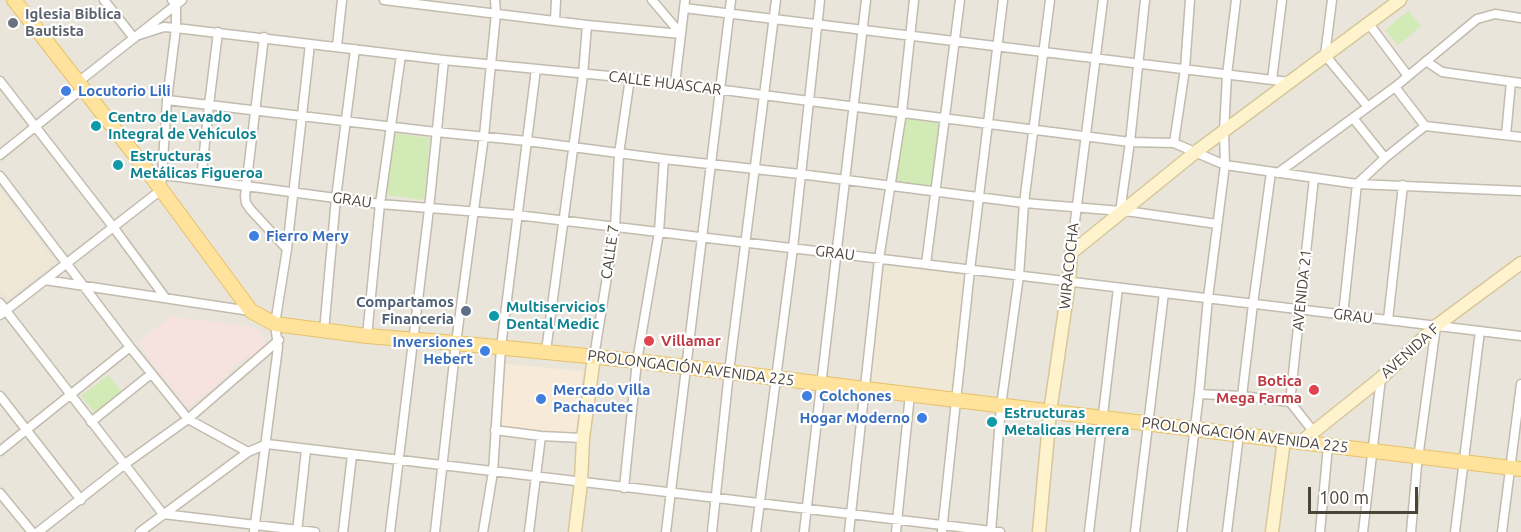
<!DOCTYPE html>
<html>
<head>
<meta charset="utf-8">
<style>
	body { margin:0 }
	#map { position:relative; width:1521px; height:532px; overflow:hidden; background:#f6f3ec; font-family:Ubuntu,sans-serif }
	canvas { display:block }
	.scale { position:absolute; left:1308px; top:487px; width:110px; height:27px; box-sizing:border-box; border:3px solid #4b4439; border-top:0; padding-left:8px; font-size:18px; line-height:21px; white-space:nowrap; color:#4b4439; -webkit-text-stroke:4px #fff; paint-order:stroke }
</style>
</head>
<body>
<div id="map">
<canvas width="1521" height="532"></canvas>
<div class="scale">100 m</div>
</div>
<script>
const ctx = document.querySelector('canvas').getContext('2d');
ctx.lineJoin = 'round';
function paint(path, color) {
  ctx.fillStyle = color;
  ctx.fill(path, 'evenodd');
}
function trace(path, color, width, dash) {
  ctx.strokeStyle = color;
  ctx.lineWidth = width;
  ctx.lineCap = dash ? 'butt' : 'round';
  ctx.setLineDash(dash || []);
  ctx.stroke(path);
}
function write(font, color, halo, rows, align = 'center') {
  ctx.font = font + ' Ubuntu,sans-serif';
  ctx.lineWidth = 4.5;
  ctx.setLineDash([]);
  ctx.textBaseline = 'middle';
  ctx.strokeStyle = halo;
  ctx.fillStyle = color;
  for (const [text, x, y, turn = 0] of rows) {
    ctx.save();
    ctx.translate(x, y);
    ctx.rotate((+turn || 0) * Math.PI / 180);
    ctx.textAlign = isNaN(turn) ? turn : align;
    if (halo) ctx.strokeText(text, 0, 0);
    ctx.fillText(text, 0, 0);
    ctx.restore();
  }
}
paint(new Path2D(`
	M0 0H1521V532H0Z`), '#eae5da');
paint(new Path2D(`
	M506 364 583 371 575 435 498 428Z`), '#f7ead8');
paint(new Path2D(`
	M0 189 55 262 8 299 0 289Z
	M926 264 966 276 954 397 869 387 882 267Z`), '#efe8d6');
paint(new Path2D(`
	M170 317 255 327 265 342V348L251 358 247 356 227 372 228 375 190 406H186L138 343Z`), '#f6e3e0');
paint(new Path2D(`
	M1408 11 1421 26 1398 45 1385 30Z
	M903 115 942 120 934 188 895 184Z
	M394 133 430 138 424 200 387 195Z
	M108 375 122 392 96 414 81 396Z`), '#d2eab5');
const street = new Path2D(`
	M104 0 133 37 164 27 176 28 444 60 630 78 1130 142 1174 143 1225 165 1357 184 1521 191
	M384 0 587 25 681 34
	M652 0 681 34
	M1332 0 1325 55 1368 107
	M684 8 1289 82
	M555 21 556 0
	M1369 24 1408 76
	M264 37 245 196 246 203 250 209 287 249
	M337 46 342 0
	M1426 61 1442 72 1521 83
	M1272 80 1282 0
	M0 81 114 228 164 296
	M77 83 182 0
	M675 84 685 0
	M1395 87 1425 126
	M167 100 436 132 527 141 664 159 800 174 1024 203 1133 212 1217 224
	M1353 118 1385 158
	M1506 135 1511 82
	M1174 143 1185 69 1190 0
	M0 155 82 89
	M149 173 380 204 517 215 1521 336
	M1278 173 1395 87 1477 19 1495 14 1521 18
	M0 176 130 347 188 419 248 452 267 444 1000 532
	M201 180 209 105 218 32
	M1120 212 1130 142 1145 0
	M1071 253 1103 0
	M926 264 960 0
	M45 280 250 311
	M0 303 163 514 315 532
	M0 315 161 190 167 100 176 28V5L172 0
	M1343 315 1357 184 1385 158 1425 126 1521 137
	M1388 320 1403 185
	M324 331 336 198 355 49
	M367 336 380 204 401 55
	M546 351 583 75 587 25
	M594 357 615 227 619 154 630 78
	M1199 394 1242 396 1290 402 1313 431
	M0 396 81 500
	M1242 396 1253 304 1271 172
	M1290 402 1314 178
	M91 422 151 374
	M495 430 541 436 583 438
	M0 451 130 347
	M624 488 637 361 659 232 664 159
	M0 493 32 532
	M38 532 125 464 188 419 279 340
	M140 532 248 452
	M254 532 278 347 275 324 287 249 310 44
	M297 532 306 450
	M343 532 352 455
	M390 532 429 209 444 60
	M435 532 456 343 484 136 496 13 495 0
	M483 532 493 472 501 347 536 69
	M529 532 541 436
	M666 532 731 0
	M712 532 729 372 776 0
	M756 532 793 248 820 0
	M804 532 866 0
	M849 532 879 259 902 112 914 0
	M896 532 910 394
	M942 532 970 270 1003 0
	M991 532 1001 406 1019 276 1024 203 1050 0
	M1089 532 1118 288
	M1135 532 1164 293
	M1182 532 1199 394 1208 298 1225 165 1224 131 1227 75 1236 0
	M1227 532 1239 435
	M1320 532 1328 446
	M1363 532 1381 378
	M1411 532 1417 466 1436 326
	M1455 532 1480 331
	M1502 532 1521 384`);
const secondary = new Path2D(`
	M1301 442 1381 378 1436 326 1521 263
	M575 532 581 482 583 438 594 357
	M1039 532 1050 412 1069 282 1071 253 1197 151 1400 0
	M1272 532 1284 440`);
const primary = new Path2D(`
	M14 0 149 173 251 311 275 324 367 336 456 343 637 361 1521 469`);
trace(street, '#c2bbae', 11);
trace(secondary, '#d6c79b', 15);
trace(primary, '#e6c16a', 16);
trace(street, '#fff', 8);
trace(secondary, '#fff3cd', 12);
trace(primary, '#ffe39c', 14);
for (const [x, y, r, color] of [
	[13,23,6,"#6b7280"],
	[66,91,6,"#3f7fe0"],
	[96,126,6,"#0f9aa8"],
	[118,165,6,"#0f9aa8"],
	[254,236,6,"#3f7fe0"],
	[466,311,6,"#5c6f8a"],
	[494,316,6,"#0f9aa8"],
	[649,341,6,"#e0444e"],
	[485,351,6,"#3f7fe0"],
	[1314,390,6,"#e0444e"],
	[807,396,6,"#3f7fe0"],
	[541,399,6,"#3f7fe0"],
	[922,418,6,"#3f7fe0"],
	[992,422,6,"#0f9aa8"]
]) {
  const dot = new Path2D();
  dot.arc(x, y, r, 0, 2 * Math.PI);
  ctx.fillStyle = color;
  ctx.fill(dot);
  trace(dot, '#fff', 2);
}
write('bold 15px', '#5b616d', '#fff', [
	["Iglesia Biblica",25,14],
	["Bautista",25,31]
], 'left');
write('15px', '#4b4439', '#fff', [
	["CALLE HUASCAR",665,83,7],
	["GRAU",352,200,8],
	["CALLE 7",610,252,-82],
	["GRAU",835,253,7],
	["WIRACOCHA",1069,266,-84],
	["AVENIDA 21",1302,290,-84],
	["GRAU",1353,316,7],
	["AVENIDA F",1410,351,-42],
	["PROLONGACIÓN AVENIDA 225",691,368,7],
	["PROLONGACIÓN AVENIDA 225",1245,435,7]
]);
write('bold 15px', '#366cbe', '#fff', [
	["Locutorio Lili",78,91],
	["Fierro Mery",266,236],
	["Inversiones",473,342,"right"],
	["Hebert",473,359,"right"],
	["Mercado Villa",553,390],
	["Pachacutec",553,407],
	["Colchones",819,396],
	["Hogar Moderno",910,418,"right"]
], 'left');
write('bold 15px', '#0d838f', '#fff', [
	["Centro de Lavado",108,117],
	["Integral de Vehículos",108,134],
	["Estructuras",130,156],
	["Metálicas Figueroa",130,173],
	["Multiservicios",506,307],
	["Dental Medic",506,324],
	["Estructuras",1004,413],
	["Metalicas Herrera",1004,430]
], 'left');
write('bold 15px', '#4e5e75', '#fff', [
	["Compartamos",454,302],
	["Financeria",454,319]
], 'right');
write('bold 15px', '#be3a42', '#fff', [
	["Villamar",661,341],
	["Botica",1302,381,"right"],
	["Mega Farma",1302,398,"right"]
], 'left');
</script>
</body>
</html>
